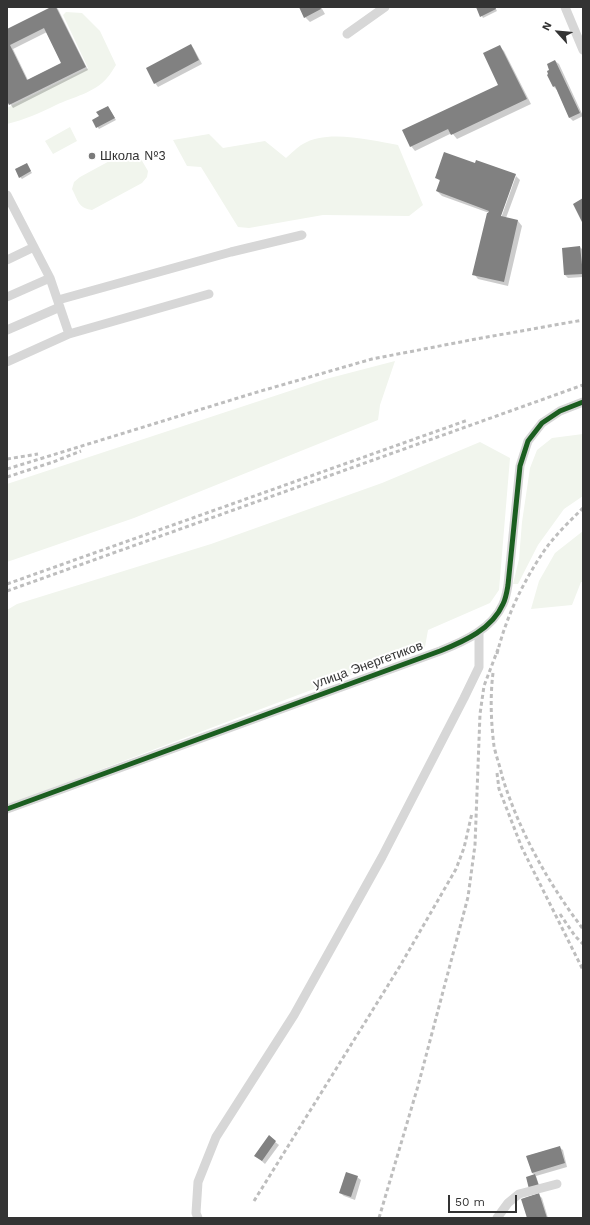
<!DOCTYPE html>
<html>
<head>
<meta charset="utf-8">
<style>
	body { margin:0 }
	#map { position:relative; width:590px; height:1225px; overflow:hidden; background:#fff; font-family:"Work Sans",sans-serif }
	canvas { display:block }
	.frame { position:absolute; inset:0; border:8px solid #333; pointer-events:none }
	.north { position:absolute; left:538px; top:12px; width:40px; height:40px; -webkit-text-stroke:3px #fff; paint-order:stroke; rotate:297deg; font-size:11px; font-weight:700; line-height:16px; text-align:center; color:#333 }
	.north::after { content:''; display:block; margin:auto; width:14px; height:18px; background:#333; clip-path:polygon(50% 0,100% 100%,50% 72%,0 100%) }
	.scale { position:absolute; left:448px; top:1195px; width:69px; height:18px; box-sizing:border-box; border:2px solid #333; border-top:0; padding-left:5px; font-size:12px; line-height:14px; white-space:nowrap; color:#333; -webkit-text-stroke:3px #fff; paint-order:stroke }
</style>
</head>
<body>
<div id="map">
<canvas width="590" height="1225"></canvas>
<div class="frame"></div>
<div class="north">N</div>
<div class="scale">50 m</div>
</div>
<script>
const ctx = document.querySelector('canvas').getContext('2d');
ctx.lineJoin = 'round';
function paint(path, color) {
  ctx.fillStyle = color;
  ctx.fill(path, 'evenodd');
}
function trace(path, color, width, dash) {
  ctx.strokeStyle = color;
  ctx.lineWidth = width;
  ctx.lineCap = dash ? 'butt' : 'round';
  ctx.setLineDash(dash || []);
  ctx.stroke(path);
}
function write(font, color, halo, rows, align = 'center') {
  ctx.font = font + ' "Work Sans",sans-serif';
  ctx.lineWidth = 4;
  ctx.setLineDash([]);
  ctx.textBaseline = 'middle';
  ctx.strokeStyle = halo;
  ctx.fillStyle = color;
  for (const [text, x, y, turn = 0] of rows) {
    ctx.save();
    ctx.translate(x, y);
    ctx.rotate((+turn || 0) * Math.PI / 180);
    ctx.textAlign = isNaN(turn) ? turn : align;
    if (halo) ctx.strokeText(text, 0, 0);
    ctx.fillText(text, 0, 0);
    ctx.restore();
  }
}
paint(new Path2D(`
	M66 12 82 13 100 31 116 65C113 69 111 74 107 78 94 93 73 97 56 105 40 113 24 120 7 124V108L88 68 63 15Z
	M70 127 77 141 53 154 45 141Z
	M209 134 223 148 265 141 286 158C291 154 297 147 303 144 326 129 372 140 398 145L423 205 409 216 323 215 249 228 238 227 201 167 187 166 173 140Z
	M128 151H134L138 154 148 171 147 177 142 183 92 210C78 208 78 200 72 189L74 182 80 177Z
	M395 361 380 405 378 420 134 518 7 562V484L326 379Z
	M583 434V496L564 509 538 545 518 584H513L519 559 522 522 530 468 537 450 552 438Z
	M480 442 510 458 499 590 490 603 428 630 425 647 7 805V610L17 604 211 544 382 483Z
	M583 531V582H581L572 605 531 609 539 581 555 553Z`), '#f1f5ed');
paint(new Path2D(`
	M53 7H56L58 9 88 70 13 108 7 99V30ZM47 32 62 63 28 80 13 49Z
	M300 7H321L325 14 310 22 305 17Z
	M477 7H495L497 11 483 18Z
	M191 45 194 49 202 64 158 87 155 83Z
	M500 47 504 51 531 104 457 139 452 133 415 151 411 146 499 85Z
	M555 61 559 64 583 116 573 121 569 117 557 90 554 87 551 70Z
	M108 107 116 120 99 129 93 121 100 117Z
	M476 164 515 175 520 180 506 218 518 221 522 226 508 286 478 279 474 274 492 214 442 196 437 191 441 182 436 177ZM514 176H516L500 221H498Z
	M28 166 32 173 22 179 20 177Z
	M580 247 583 250V277L568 278 565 275Z
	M269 1137 279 1145 265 1164 256 1156Z
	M559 1147 563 1150 567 1167 536 1176 540 1188 527 1178 535 1175 532 1173 527 1156Z
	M357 1177 361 1180 355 1200 344 1196 340 1193Z
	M539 1195 542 1198 548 1218H528Z`), '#0003');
paint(new Path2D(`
	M51 7H56L86 67 9 105 7 101V29ZM44 28 61 63 27 80 10 45Z
	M299 7H320L321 9 304 18Z
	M476 7H495L496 9 480 17Z
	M191 44 199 60 154 84 146 68Z
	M500 45 527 99 451 135 448 129 410 147 402 130 498 85 483 53Z
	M555 60 580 113 569 118 555 86 553 87 547 75 548 74 547 71 549 70 547 64Z
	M108 106 115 118 96 128 92 120 99 116 96 112Z
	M444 152 475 163 476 160 516 174 501 216 518 220 504 282 472 275 487 213H488L489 211 436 191 440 180 435 178Z
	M27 163 31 171 19 178 15 169Z
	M583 198V224L573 204Z
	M580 246 583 274 564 275 562 248Z
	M269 1135 276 1141 262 1161 254 1156Z
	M560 1146 565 1163 532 1173 526 1156Z
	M346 1172 358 1176 351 1197 339 1193Z
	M535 1174 539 1186 529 1189 526 1177Z
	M539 1193 547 1218H527L521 1199Z`), '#818181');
trace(new Path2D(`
	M565 7 583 50
	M347 34 385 7
	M7 195 50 278 69 334
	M7 260 34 247
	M7 297 50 278
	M58 300 231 252 302 235
	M7 330 60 307
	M7 362 69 334 209 294
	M7 809 440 651C465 641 492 629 503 604 506 598 507 591 508 585L520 466 528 441 542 423 560 411 583 402
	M198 1218 196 1213 198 1182 216 1137 294 1015 382 857 464 698 479 667V632
	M497 1218 508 1203 519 1194 557 1184`), '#d7d7d7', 9);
trace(new Path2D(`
	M7 459 38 454
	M7 469 254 393 372 359 476 339 583 320
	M7 477 53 462 81 451
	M7 584 468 420
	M7 591 583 385
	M497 654C506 617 523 582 544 551 555 535 570 521 583 508
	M493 673C490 697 491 722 494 746 496 756 500 766 502 776 519 831 548 883 583 929
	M497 773 499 789 522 848 583 970
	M560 914 575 936 583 944
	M254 1201 400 966 456 869 464 848 472 813
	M379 1218 418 1086 468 897 475 845 480 714 484 686 498 649`), '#bebebe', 3, [4, 3]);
trace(new Path2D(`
	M7 809 440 651C465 641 492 629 503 604 506 598 507 591 508 585L520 466 528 441 542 423 560 411 583 402`), '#1b5e20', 5);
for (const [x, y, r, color] of [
	[92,156,4,"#7a7a7a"]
]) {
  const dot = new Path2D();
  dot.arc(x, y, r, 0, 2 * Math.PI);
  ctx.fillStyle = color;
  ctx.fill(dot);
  trace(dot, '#fff', 1.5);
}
write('13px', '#333', '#fff', [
	["Школа №3",100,156]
], 'left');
write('13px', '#333', '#fff', [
	["улица Энергетиков",368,665,-20]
]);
</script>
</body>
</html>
